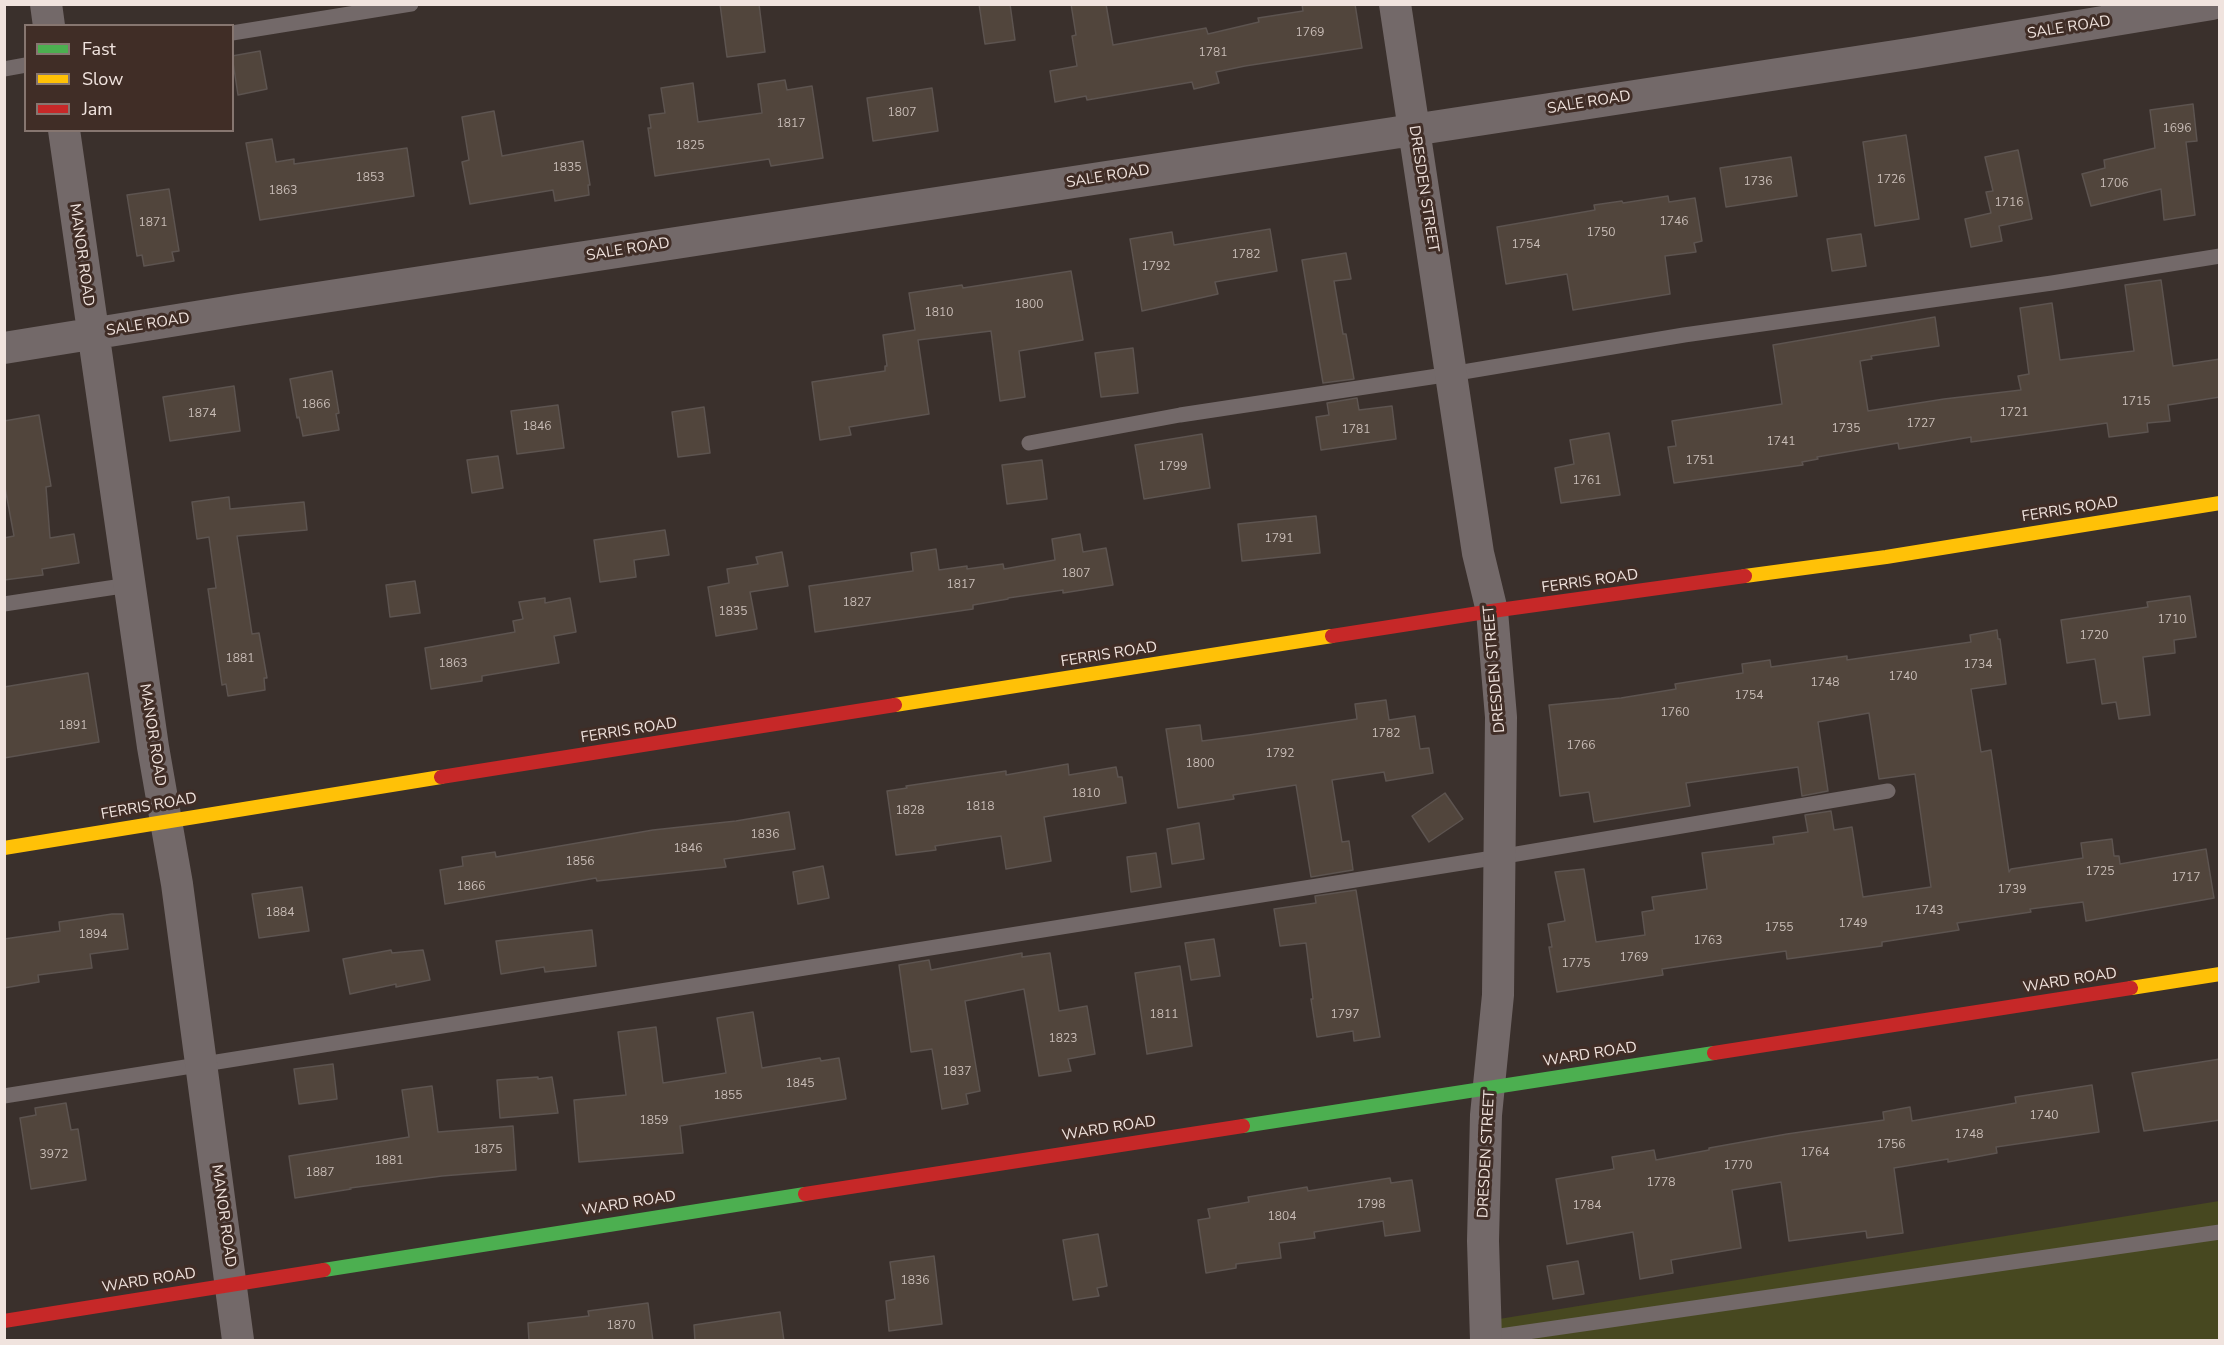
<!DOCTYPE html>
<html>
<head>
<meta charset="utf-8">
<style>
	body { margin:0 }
	#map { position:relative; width:2224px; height:1345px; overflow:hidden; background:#3a302c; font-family:"Nunito Sans",sans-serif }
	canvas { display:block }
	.frame { position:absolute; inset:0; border:6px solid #f0e3de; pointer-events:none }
	.legend { position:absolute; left:24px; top:24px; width:210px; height:108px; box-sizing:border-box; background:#402d26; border:2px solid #867670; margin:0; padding:8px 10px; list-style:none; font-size:18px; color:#f0e3de }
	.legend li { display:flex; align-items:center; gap:12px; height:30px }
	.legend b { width:30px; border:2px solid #867670 }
</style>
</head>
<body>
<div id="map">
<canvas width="2224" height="1345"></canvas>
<div class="frame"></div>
<ul class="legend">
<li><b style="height:8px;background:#4caf50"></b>Fast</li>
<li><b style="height:8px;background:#ffc107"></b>Slow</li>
<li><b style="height:8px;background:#c62828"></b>Jam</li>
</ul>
</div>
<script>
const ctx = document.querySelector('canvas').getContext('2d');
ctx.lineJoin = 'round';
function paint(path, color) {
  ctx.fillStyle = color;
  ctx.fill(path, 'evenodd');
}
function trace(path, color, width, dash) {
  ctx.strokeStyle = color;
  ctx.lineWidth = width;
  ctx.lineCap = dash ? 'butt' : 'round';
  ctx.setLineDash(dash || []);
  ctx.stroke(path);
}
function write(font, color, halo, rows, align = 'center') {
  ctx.font = font + ' "Nunito Sans",sans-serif';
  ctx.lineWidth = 6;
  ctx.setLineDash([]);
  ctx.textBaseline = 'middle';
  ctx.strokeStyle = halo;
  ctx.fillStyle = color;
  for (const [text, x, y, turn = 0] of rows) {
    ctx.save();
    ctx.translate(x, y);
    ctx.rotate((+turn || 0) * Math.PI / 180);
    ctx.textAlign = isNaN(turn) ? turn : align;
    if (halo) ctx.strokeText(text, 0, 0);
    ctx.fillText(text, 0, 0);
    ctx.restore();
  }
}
paint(new Path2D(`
	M2219 1201V1340H1497L1493 1320Z`), '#474820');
const building = new Path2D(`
	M720 4H759L765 52 727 57Z
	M979 4H1010L1015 40 985 44Z
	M1071 4H1106L1113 45 1206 28 1208 34 1259 22 1258 18 1303 11 1302 4H1355L1362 48 1245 66 1216 72 1219 83 1194 89 1192 82 1087 100 1086 96 1055 102 1050 71 1077 66 1072 36 1076 35Z
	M260 51 267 89 238 95 232 56Z
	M785 80 787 90 812 86 823 158 771 166 769 159 655 176 648 128H651L649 115 665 113 661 88 693 83 698 122 762 113 758 84Z
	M932 88 938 131 873 141 867 98Z
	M2193 104 2197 141 2186 142 2195 215 2164 220 2161 189 2091 206 2082 174 2105 168 2104 160 2155 148 2150 110Z
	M494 111 502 156 583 141 590 185H588L589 195 555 201 553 190 470 204 462 162 469 160 462 117Z
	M1906 135 1919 219 1875 226 1863 142Z
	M272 139 276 162 294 159V164L407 148 414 196 260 220 246 143Z
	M2018 150 2032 219 1999 226 2002 241 1971 247 1965 219 1991 213 1986 192 1993 191 1985 157Z
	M1791 157 1797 196 1726 207 1720 168Z
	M169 189 179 251 172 252 174 261 144 266 142 255 137 256 127 195Z
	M1668 196 1669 202 1695 198 1702 241 1694 243 1696 252 1665 256 1670 294 1573 310 1567 274 1506 284 1497 227 1595 210 1594 205 1622 201 1623 203Z
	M1270 229 1277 271 1215 282 1218 294 1142 311 1130 239 1172 232 1174 245Z
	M1861 234 1866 266 1832 271 1827 239Z
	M1346 253 1351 279 1334 281 1343 334H1346L1354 379 1323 383 1302 260Z
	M1071 271 1083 340 1019 351 1025 397 1000 401 991 331 918 340 929 414 849 427 851 435 820 440 812 382 885 371V366H887L883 335 915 330 909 293 962 285 963 288Z
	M2161 280 2173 366 2220 359V397L2168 405 2170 421 2147 423 2148 432 2109 437 2107 423 1971 442V437L1899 449 1898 443 1817 457 1818 459 1802 462 1803 465 1674 483 1668 447 1676 446 1672 421 1782 404 1773 345 1935 317 1939 346 1871 356 1872 359 1860 361 1868 411 1944 399 2021 390 2018 376 2029 374 2020 308 2052 303 2060 360 2134 351 2125 285Z
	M1133 348 1138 393 1101 397 1095 353Z
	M332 371 339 413 336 414 339 430 303 436 299 417 297 418 290 379Z
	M234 386 240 431 170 441 163 397Z
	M1357 398 1359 410 1392 406 1396 439 1321 450 1316 417 1329 415 1327 403Z
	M558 405 564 448 517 454 511 411Z
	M704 407 710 453 678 457 672 412Z
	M39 415 51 486 46 487 50 538 74 534 79 563 42 569 43 575 4 580V538L14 536 4 482V421Z
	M1609 433 1620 495 1561 503 1555 468 1574 464 1570 440Z
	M1202 434 1210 488 1144 499 1135 445Z
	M498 456 503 488 472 493 467 460Z
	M1042 460 1047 499 1007 504 1002 465Z
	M229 497 230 509 304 502 307 530 237 536 252 634 259 633 267 678H264L265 690 228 696 226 684 222 685 208 589 216 588 209 537 197 539 192 502Z
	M1316 516 1320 553 1242 561 1238 524Z
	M665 530 669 555 634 560 636 577 600 582 594 540Z
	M1080 534 1083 552 1106 548 1113 585 1063 593V590L1008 598V599L973 605V609L815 632 809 586 913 571 911 553 936 549 939 570 967 566V569L1003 564 1004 569 1055 560 1052 539Z
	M782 552 788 586 750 592 757 629 716 636 708 587 729 583 727 569 758 564 756 557Z
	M415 581 420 613 390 617 386 585Z
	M2190 596 2196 637 2174 640 2175 653 2143 657 2150 715 2119 719 2116 702 2102 704 2095 659 2067 663 2061 620 2148 607 2147 602Z
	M545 598V603L570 598 576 632 554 636 559 663 482 676V681L431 689 425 648 515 632 513 621 523 619 519 602Z
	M1997 630 1998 639H2000L2006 684 1971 689 1981 752 1991 750 2009 872 2011 869 2083 858 2081 843 2112 839 2114 856H2119L2120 864 2206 849 2214 898 2086 921 2083 902 2030 909 2031 912 1957 923 1959 930 1882 942V946L1787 959 1786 951 1715 961 1662 969 1663 975 1557 992 1549 947H1552L1548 924 1565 921 1555 872 1584 869 1596 942 1645 935 1642 912 1654 910 1652 897 1707 889 1702 853 1774 844 1773 837 1808 832 1805 815 1831 811 1834 830 1852 827 1863 897 1931 887 1915 774 1879 779 1869 713 1818 722 1828 791 1802 796 1798 767 1686 783 1690 806 1594 822 1589 792 1560 796 1549 705 1621 698 1676 689 1675 684 1743 673 1742 664 1770 660 1771 667 1847 656V660L1971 642 1970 635Z
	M88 673 99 742 4 758V687Z
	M1386 700 1389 720 1415 716 1420 749 1429 748 1433 773 1386 781 1384 772 1332 780 1342 842 1349 841 1353 870 1311 877 1296 785 1233 795 1234 799 1178 808 1166 729 1200 725 1202 741 1249 735 1357 719 1355 704Z
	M1068 764 1069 775 1116 767 1118 777H1122L1126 803 1044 817 1051 861 1006 869 1001 836 935 846 936 850 896 855 887 791 907 788 906 786 1006 771V775Z
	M1445 793 1463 819 1429 842 1412 816Z
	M789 812 795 849 724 859 726 867 597 881 596 878 445 904 440 870 463 866 462 857 495 852 496 857 653 830 736 821Z
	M1199 823 1204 859 1172 864 1167 829Z
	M1156 853 1161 887 1131 892 1127 857Z
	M823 866 829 898 798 904 793 872Z
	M302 887 309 931 259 938 252 894Z
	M1356 890 1380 1037 1354 1041 1353 1031 1317 1037 1311 999H1313L1306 943 1280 946 1274 909 1316 903 1315 896Z
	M112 914H123L128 949 90 954 92 968 38 975 39 982 4 988V939L60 931 59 922Z
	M592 930 596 966 545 972 544 967 501 974 496 941Z
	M1214 939 1220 976 1191 980 1185 943Z
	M391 950 392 953 423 950 430 980 396 987V984L350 994 343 959Z
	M1022 953V957L1050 953 1059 1011 1087 1006 1095 1054 1068 1059 1071 1071 1039 1076 1024 989 965 1001 980 1091 966 1094 968 1104 942 1109 932 1049 911 1052 899 965 929 960 931 970Z
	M1180 966 1192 1046 1147 1054 1135 973Z
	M753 1012 762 1068 820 1058 821 1061 839 1058 846 1099 680 1126 683 1153 579 1162 574 1100 626 1095 618 1032 656 1027 663 1083 726 1073 717 1018Z
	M2220 1059V1120L2144 1131 2132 1073Z
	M333 1064 337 1099 299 1104 294 1069Z
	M538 1077V1079L552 1077 558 1113 500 1118 497 1080Z
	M2092 1085 2099 1132 1996 1147 1997 1153 1948 1162V1159L1894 1168 1903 1233 1867 1238 1866 1231 1789 1241 1781 1182 1732 1190 1741 1248 1671 1260 1673 1273 1640 1279 1633 1232 1567 1244 1556 1179 1614 1169 1612 1157 1654 1150 1656 1160 1709 1150V1148L1787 1134 1884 1120 1883 1112 1910 1107 1912 1121 2016 1103 2015 1097Z
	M432 1086 438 1132 513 1126 516 1170 442 1176 350 1188 351 1189 295 1198 289 1156 409 1137 402 1090Z
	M66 1103 71 1130 78 1129 86 1180 31 1189 20 1118 36 1115 35 1108Z
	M1390 1178 1391 1183 1412 1180 1420 1231 1385 1236 1383 1221 1314 1232 1315 1238 1279 1243 1281 1258 1236 1264V1268L1206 1273 1198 1220 1210 1218 1208 1209 1249 1202 1248 1197 1307 1187 1308 1191Z
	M1098 1234 1107 1286 1097 1288 1099 1296 1073 1300 1063 1240Z
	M934 1256 942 1324 889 1331 886 1301 895 1299 890 1262Z
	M1578 1261 1584 1294 1553 1299 1547 1266Z
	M648 1303 653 1341H529L528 1323 589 1316 588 1311Z
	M780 1312 784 1341H695L694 1325Z`);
paint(building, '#51453c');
trace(building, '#5d5450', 1.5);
trace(new Path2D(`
	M232 33 411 4
	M4 69 26 65
	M1029 443 1180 415 1451 374 1684 335 2052 283 2220 256
	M4 604 129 585
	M4 1096 1499 857 1888 791
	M1486 1338 2220 1232`), '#736969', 15);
trace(new Path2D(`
	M46 4 49 26
	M1395 4 1478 553 1492 611 1501 717 1498 995 1486 1115 1483 1241 1486 1340
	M64 130 153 747 177 884 238 1340
	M4 348 239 310 1915 53 2212 4`), '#736969', 32);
trace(new Path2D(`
	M1243 1126 1714 1053
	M324 1270 805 1194`), '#4caf50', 14);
trace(new Path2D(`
	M1745 576 1886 557 2220 503
	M895 705 1332 636
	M4 848 441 777
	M2131 988 2220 974`), '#ffc107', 14);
trace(new Path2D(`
	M1332 636 1492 611 1745 576
	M441 777 895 705
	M1714 1053 2131 988
	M805 1194 1243 1126
	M4 1321 324 1270`), '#c62828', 14);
write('12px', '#c8bcb6', null, [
	["1769",1310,33],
	["1781",1213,53],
	["1807",902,113],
	["1817",791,124],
	["1696",2177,129],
	["1825",690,146],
	["1835",567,168],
	["1853",370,178],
	["1726",1891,180],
	["1736",1758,182],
	["1706",2114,184],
	["1863",283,191],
	["1716",2009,203],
	["1746",1674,222],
	["1871",153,223],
	["1750",1601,233],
	["1754",1526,245],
	["1782",1246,255],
	["1792",1156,267],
	["1800",1029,305],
	["1810",939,313],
	["1715",2136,402],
	["1866",316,405],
	["1721",2014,413],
	["1874",202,414],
	["1727",1921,424],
	["1846",537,427],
	["1735",1846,429],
	["1781",1356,430],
	["1741",1781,442],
	["1751",1700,461],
	["1799",1173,467],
	["1761",1587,481],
	["1791",1279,539],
	["1807",1076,574],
	["1817",961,585],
	["1827",857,603],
	["1835",733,612],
	["1710",2172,620],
	["1720",2094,636],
	["1881",240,659],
	["1863",453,664],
	["1734",1978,665],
	["1740",1903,677],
	["1748",1825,683],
	["1754",1749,696],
	["1760",1675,713],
	["1891",73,726],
	["1782",1386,734],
	["1766",1581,746],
	["1792",1280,754],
	["1800",1200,764],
	["1810",1086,794],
	["1818",980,807],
	["1828",910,811],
	["1836",765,835],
	["1846",688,849],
	["1856",580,862],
	["1725",2100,872],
	["1717",2186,878],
	["1866",471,887],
	["1739",2012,890],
	["1743",1929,911],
	["1884",280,913],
	["1749",1853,924],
	["1755",1779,928],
	["1894",93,935],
	["1763",1708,941],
	["1769",1634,958],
	["1775",1576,964],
	["1811",1164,1015],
	["1797",1345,1015],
	["1823",1063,1039],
	["1837",957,1072],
	["1845",800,1084],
	["1855",728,1096],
	["1740",2044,1116],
	["1859",654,1121],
	["1748",1969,1135],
	["1756",1891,1145],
	["1875",488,1150],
	["1764",1815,1153],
	["3972",54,1155],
	["1881",389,1161],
	["1770",1738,1166],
	["1887",320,1173],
	["1778",1661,1183],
	["1798",1371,1205],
	["1784",1587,1206],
	["1804",1282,1217],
	["1836",915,1281],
	["1870",621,1326]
]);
write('15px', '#f0e3de', '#402d26', [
	["SALE ROAD",2069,28,-9],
	["SALE ROAD",1589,103,-9],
	["SALE ROAD",1108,177,-9],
	["DRESDEN STREET",1423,189,81],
	["SALE ROAD",628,250,-9],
	["MANOR ROAD",81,255,82],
	["SALE ROAD",148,325,-9],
	["FERRIS ROAD",2070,510,-9],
	["FERRIS ROAD",1590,582,-8],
	["FERRIS ROAD",1109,655,-9],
	["DRESDEN STREET",1495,669,-95],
	["FERRIS ROAD",629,731,-9],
	["MANOR ROAD",152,735,81],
	["FERRIS ROAD",149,807,-10],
	["WARD ROAD",2070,981,-9],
	["WARD ROAD",1590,1055,-9],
	["WARD ROAD",1109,1129,-9],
	["DRESDEN STREET",1487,1154,-87],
	["WARD ROAD",629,1204,-9],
	["MANOR ROAD",223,1216,82],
	["WARD ROAD",149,1281,-9]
]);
</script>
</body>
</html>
